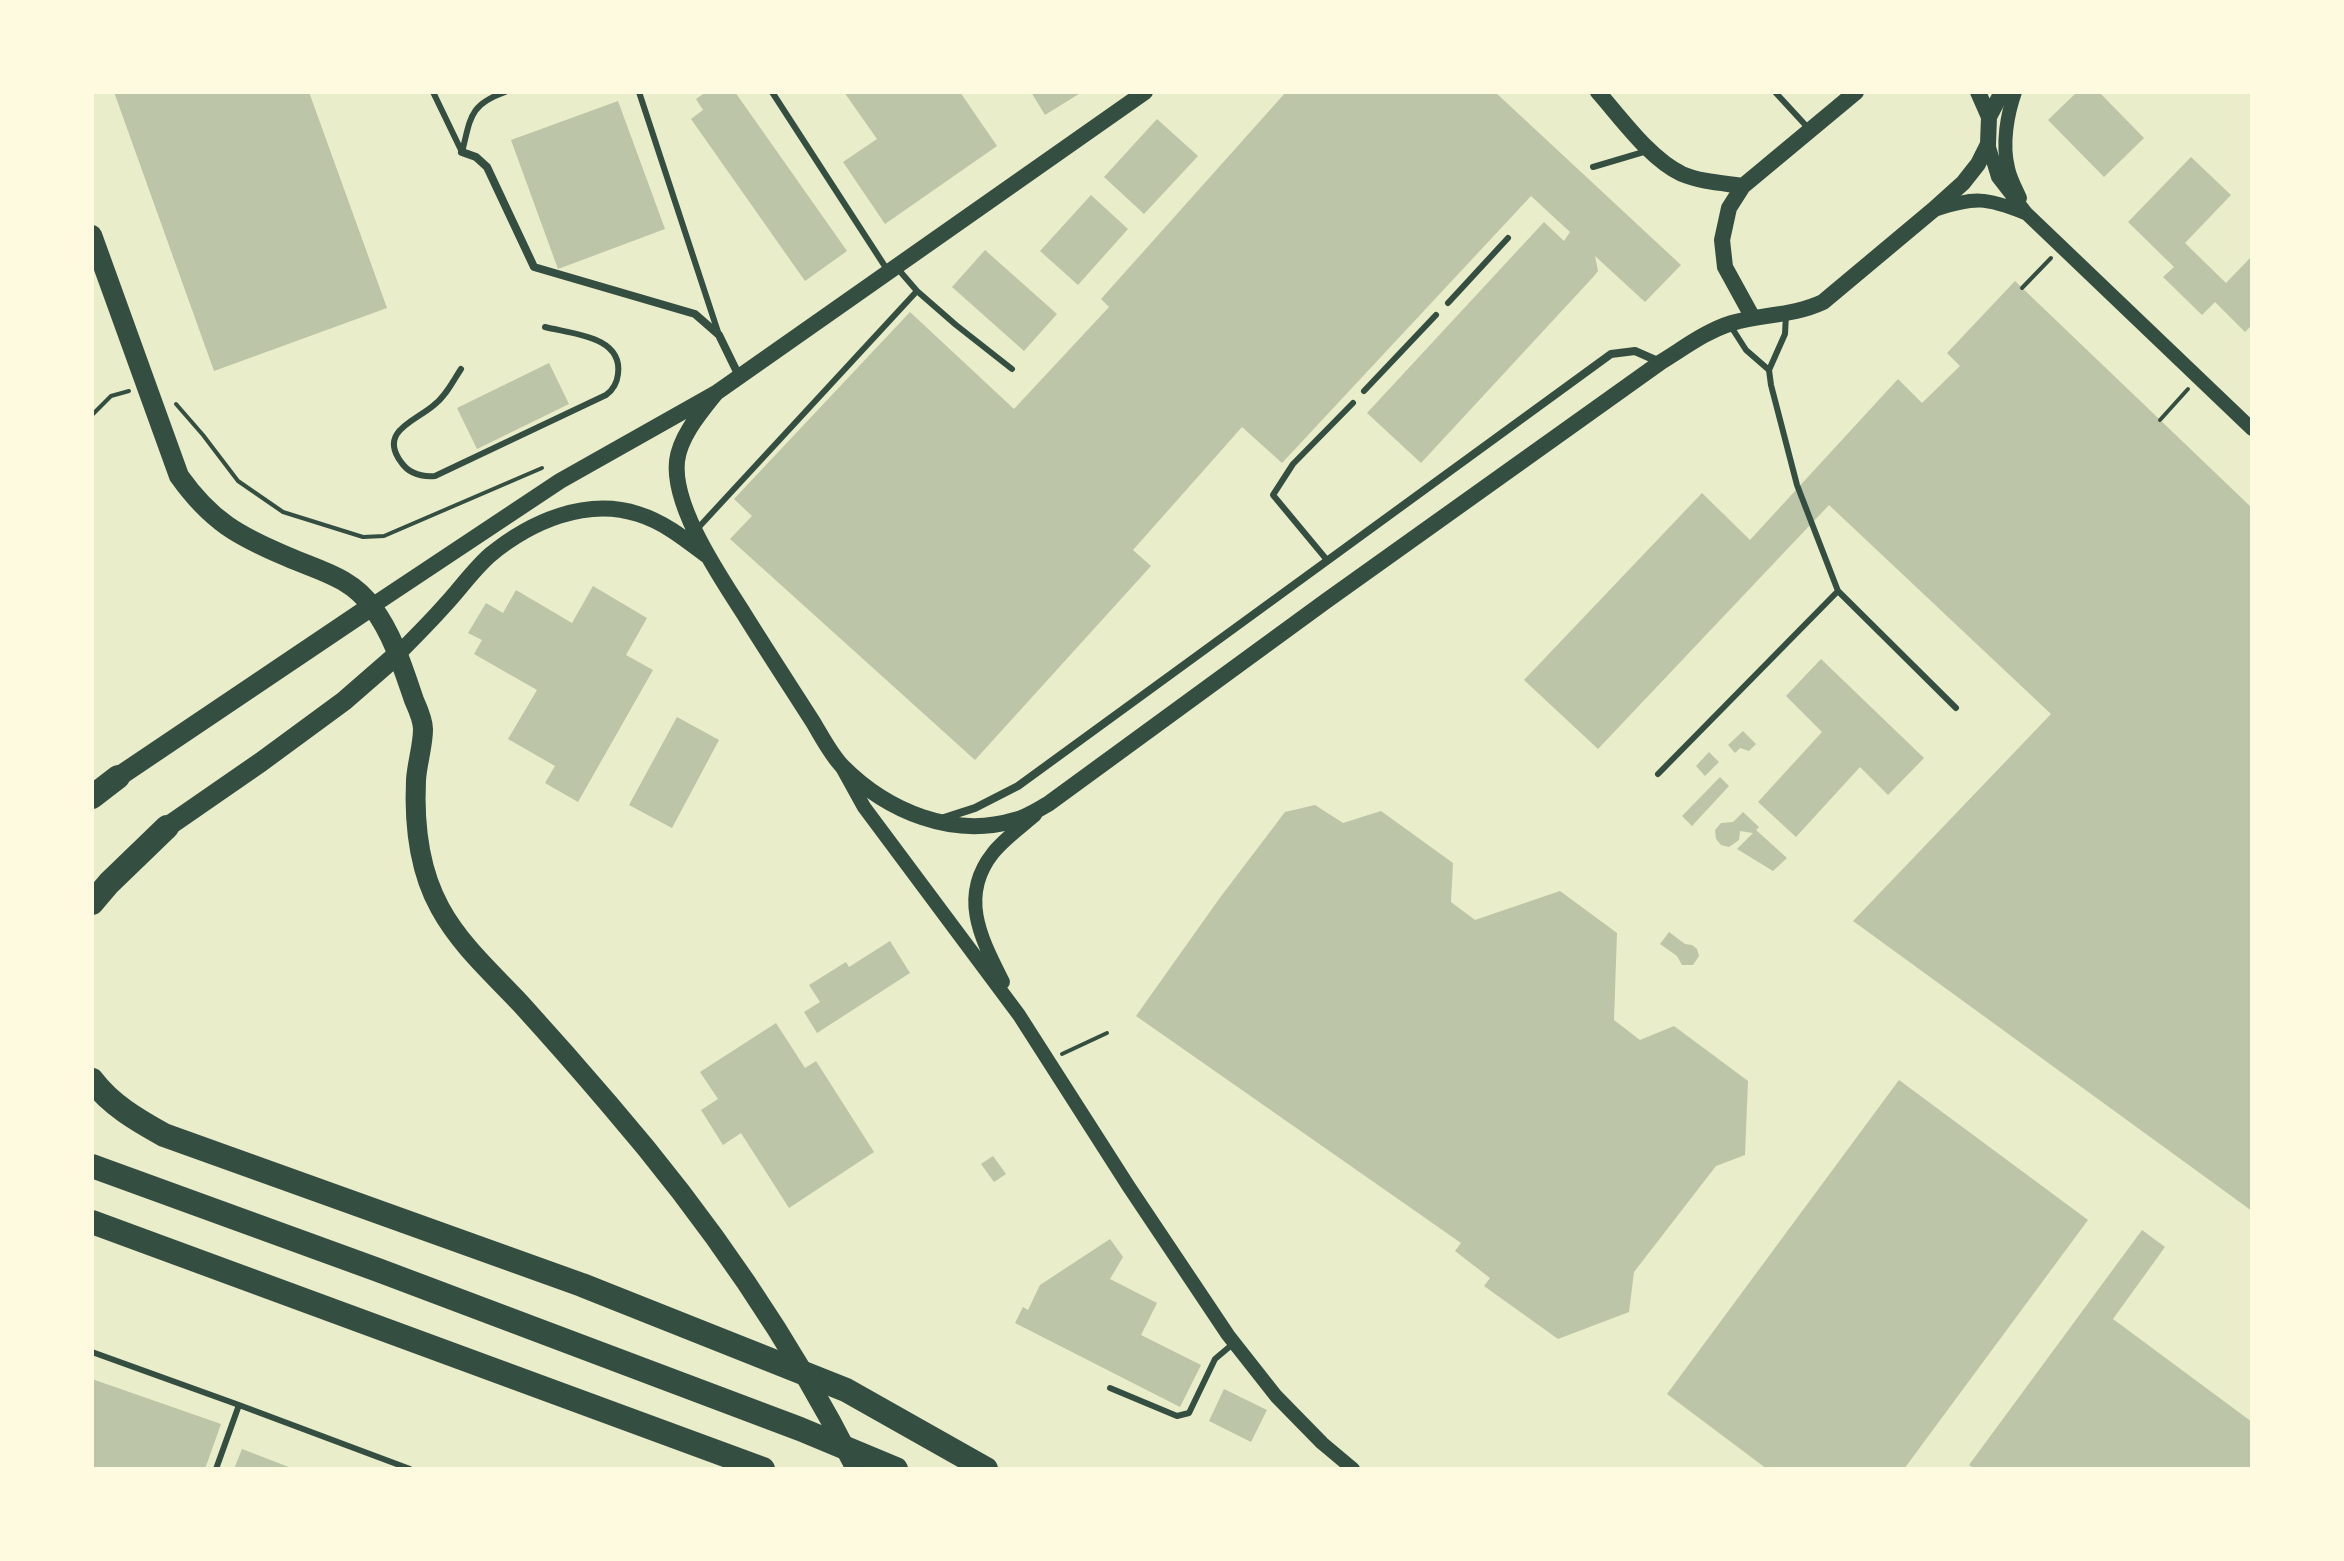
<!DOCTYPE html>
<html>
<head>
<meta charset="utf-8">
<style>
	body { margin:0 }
	#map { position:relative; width:2344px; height:1561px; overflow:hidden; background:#e9edc9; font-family:"Roboto Condensed",sans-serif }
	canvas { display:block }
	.frame { position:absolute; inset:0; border:94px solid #fefae0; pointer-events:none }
</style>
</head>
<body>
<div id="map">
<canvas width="2344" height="1561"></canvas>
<div class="frame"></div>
</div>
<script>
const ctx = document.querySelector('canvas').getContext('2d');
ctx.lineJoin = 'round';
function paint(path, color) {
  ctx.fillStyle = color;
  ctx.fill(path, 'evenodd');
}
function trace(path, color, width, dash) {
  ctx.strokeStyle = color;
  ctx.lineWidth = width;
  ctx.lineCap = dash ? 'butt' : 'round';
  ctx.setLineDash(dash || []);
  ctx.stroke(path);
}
paint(new Path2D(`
	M114 92H309L387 308 214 371Z
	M706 92H735L847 251 805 281 691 119 703 110 696 99Z
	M844 92H960L997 146 885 224 843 162 877 139Z
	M1031 92H1082L1045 115Z
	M1286 92H1495L1681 265 1645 302 1595 256 1598 271 1595 275 1421 463 1367 413 1544 222 1564 241 1570 232 1531 196 1282 463 1242 427 1133 550 1151 566 975 760 730 539 752 516 734 499 910 312 1014 409 1109 307 1101 299Z
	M2077 92H2099L2144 138 2104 177 2048 120Z
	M618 101 665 229 558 269 511 140Z
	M1157 119 1198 156 1144 214 1104 177Z
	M2191 157 2231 195 2185 243 2226 283 2252 256V325L2245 332 2215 302 2202 315 2163 277 2174 267 2128 222Z
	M1091 195 1128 229 1078 285 1040 251Z
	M985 250 1057 314 1024 351 952 287Z
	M2015 281 2252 508V1211L1853 921 2051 714 1829 505 1598 749 1524 680 1702 493 1750 540 1898 379 1922 403 1960 366 1947 353Z
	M549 363 569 404 477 449 457 408Z
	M593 586 647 618 626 655 653 670 578 802 545 783 555 766 508 739 537 690 474 654 482 640 468 633 486 603 503 613 516 590 572 623Z
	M1821 659 1924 758 1888 795 1860 767 1796 837 1758 802 1822 732 1786 696Z
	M677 717 719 740 672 828 629 805Z
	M1743 731 1756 744 1749 751 1740 748 1735 753 1728 745Z
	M1709 752 1719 762 1705 776 1696 766Z
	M1720 777 1729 786 1692 826 1682 816Z
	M1315 805 1343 823 1381 811 1453 863 1451 902 1475 920 1560 891 1617 933 1614 1020 1640 1040 1674 1026 1748 1081 1745 1155 1716 1166 1634 1272 1629 1312 1558 1339 1484 1286 1490 1278 1455 1251 1461 1243 1136 1016 1219 899 1285 812Z
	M1743 812 1759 827 1756 830 1787 858 1773 871 1737 849 1753 833 1740 831 1739 840 1729 847 1721 845 1716 839 1715 830 1721 823 1733 822Z
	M1669 932 1685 944 1692 945 1697 949 1699 956 1693 965H1682L1677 956 1660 944Z
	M890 941 910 973 817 1033 804 1012 820 1002 809 985 846 962 849 967Z
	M776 1023 805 1068 816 1061 874 1152 789 1208 741 1133 723 1145 701 1110 718 1099 700 1072Z
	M1899 1080 2088 1220 1904 1469H1767L1667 1394Z
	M993 1156 1006 1174 994 1182 981 1164Z
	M2142 1230 2165 1247 2113 1319 2252 1422V1469H1975L1969 1465Z
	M1110 1239 1123 1257 1110 1279 1157 1303 1141 1335 1201 1365 1180 1407 1015 1323 1023 1307 1028 1310 1040 1285Z
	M92 1379 221 1424 205 1469H92Z
	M1224 1389 1267 1410 1251 1442 1209 1421Z
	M242 1449 294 1469H234Z`), '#bcc5a7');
trace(new Path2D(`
	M2022 288 2051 258
	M176 404 203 435 238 481 283 512 363 537 384 536 542 468
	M92 415 111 396 129 391
	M2160 420 2188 389
	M1062 1054 1107 1033`), '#344e41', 4);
trace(new Path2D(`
	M433 92 461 150
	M639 92 718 332
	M772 92 888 271
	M1775 92 1810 130
	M462 152C471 117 469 105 505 92
	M1593 167 1647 151
	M917 291 956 325 1012 369
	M1448 303 1508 238
	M1730 325 1746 350 1769 370
	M461 369C453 381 446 396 434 405 416 421 378 431 401 462 409 474 421 477 435 476L606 395C613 390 617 384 618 374 623 336 572 334 545 327
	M1364 391 1436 315
	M698 528 917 291 898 269
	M1327 560 1273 495 1293 464 1353 403
	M1838 591 1956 708
	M1658 774 1838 591 1797 485 1771 385 1769 370 1785 334 1786 314
	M92 1352 239 1405
	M1110 1388 1177 1416 1189 1413 1215 1359 1234 1343
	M216 1469 239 1405 410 1469`), '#344e41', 6);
trace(new Path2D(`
	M462 152 476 157 487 167 534 267 695 314 719 335 739 376
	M944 818 975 808 1018 786 1611 354 1635 351 1660 362`), '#344e41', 8);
trace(new Path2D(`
	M2015 92C2007 115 2002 144 2008 168 2010 178 2016 189 2020 198
	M1988 144 1998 177 2026 213 2252 429
	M1934 210C1975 197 1985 197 2025 213
	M843 769 864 807 1019 1015 1129 1187 1228 1335 1276 1396 1322 1443 1353 1469
	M1003 982C982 940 958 897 993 853 1004 839 1021 827 1035 815`), '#344e41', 14);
trace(new Path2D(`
	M1598 92C1621 118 1650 159 1682 174 1701 182 1722 183 1743 186
	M1978 92 1989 117
	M1753 318 1725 267 1722 240 1729 208 1743 186 1856 92
	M716 393C701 412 680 436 677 461 672 507 720 576 744 614 767 651 790 686 813 722 822 737 831 755 843 767 887 811 953 839 1015 820 1027 817 1037 810 1048 804L1326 601 1661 362C1684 348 1706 331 1732 323 1763 314 1793 316 1823 302L1933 210 1963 183 1978 164 1988 144 1989 117 2002 92
	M372 606 560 481 716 393 1145 92
	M398 654C414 638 430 622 445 605 460 589 473 570 490 555 530 522 586 497 638 514 664 522 685 539 706 555`), '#344e41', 16);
trace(new Path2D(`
	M92 235 179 476C211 521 238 536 288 557 320 571 351 577 373 608 393 635 403 668 414 700 418 709 423 720 423 729 423 746 417 763 416 780 414 823 419 870 440 908 460 945 493 974 521 1004 551 1037 580 1070 609 1104 705 1215 790 1338 856 1469
	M118 777 372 606
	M167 827 261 762 344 701 398 654`), '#344e41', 20);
trace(new Path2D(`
	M92 797 118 777
	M92 903 109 883 167 827
	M92 1080C111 1105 137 1120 164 1135L582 1285 846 1390 986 1469
	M92 1166 378 1270 800 1429 896 1469
	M92 1222 763 1469`), '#344e41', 24);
</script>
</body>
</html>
